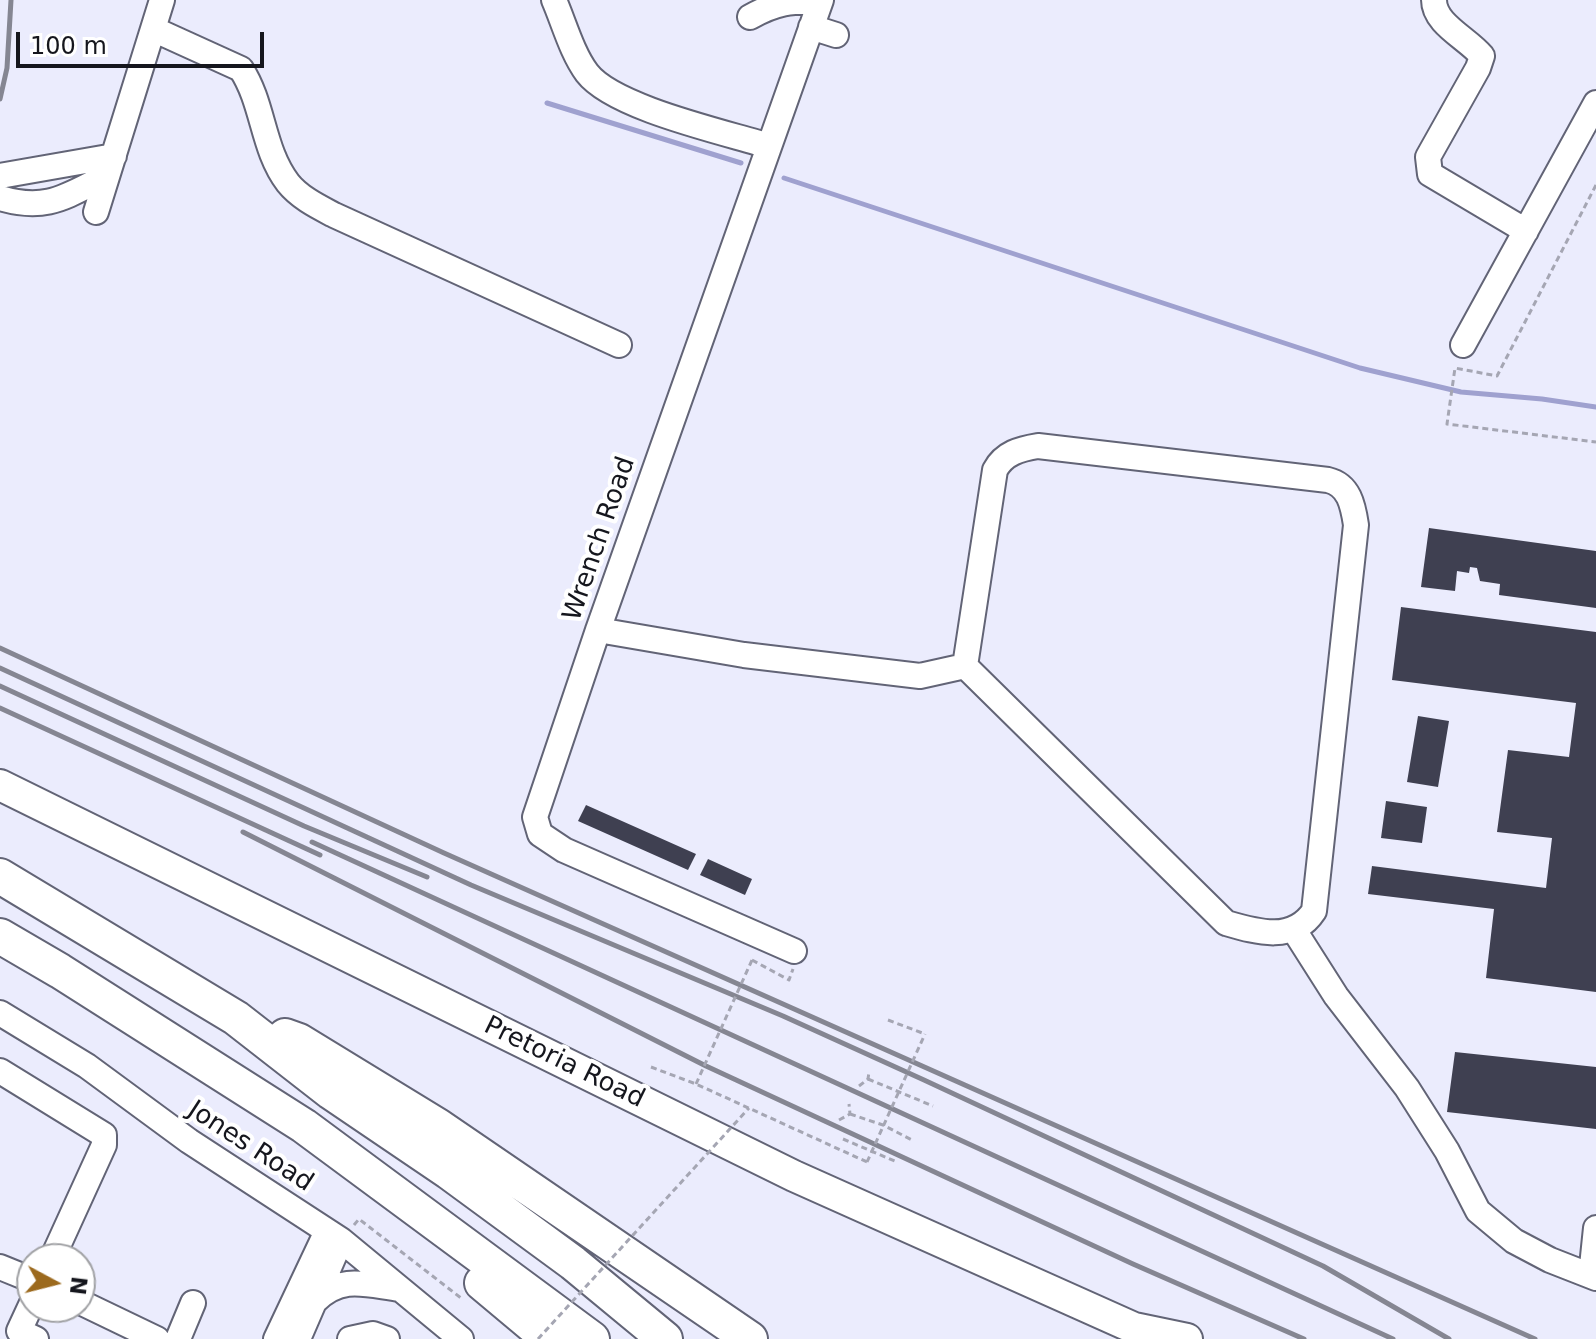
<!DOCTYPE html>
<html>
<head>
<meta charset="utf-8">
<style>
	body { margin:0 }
	#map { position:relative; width:1596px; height:1339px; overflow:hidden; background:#ebecfd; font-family:"DejaVu Sans",sans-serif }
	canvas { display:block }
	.north { position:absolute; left:16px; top:1243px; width:80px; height:80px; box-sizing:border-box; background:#fff; border:2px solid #a1a2a5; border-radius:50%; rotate:97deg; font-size:22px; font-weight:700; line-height:32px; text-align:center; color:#15161d }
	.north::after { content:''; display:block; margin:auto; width:28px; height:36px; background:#9c6a1e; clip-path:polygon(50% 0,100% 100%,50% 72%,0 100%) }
	.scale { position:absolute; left:16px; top:32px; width:248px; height:36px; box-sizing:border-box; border:4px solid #15161d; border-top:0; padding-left:10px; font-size:24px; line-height:28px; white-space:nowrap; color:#15161d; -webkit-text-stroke:6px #fff; paint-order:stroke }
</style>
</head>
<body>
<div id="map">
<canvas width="1596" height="1339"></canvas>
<div class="north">N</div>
<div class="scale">100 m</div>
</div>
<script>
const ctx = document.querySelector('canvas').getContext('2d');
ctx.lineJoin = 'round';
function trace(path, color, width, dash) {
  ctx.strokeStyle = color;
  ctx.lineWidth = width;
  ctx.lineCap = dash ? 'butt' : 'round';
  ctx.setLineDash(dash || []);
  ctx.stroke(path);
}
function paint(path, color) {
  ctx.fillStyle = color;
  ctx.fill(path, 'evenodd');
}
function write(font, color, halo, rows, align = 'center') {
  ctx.font = font + ' "DejaVu Sans",sans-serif';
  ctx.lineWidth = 8;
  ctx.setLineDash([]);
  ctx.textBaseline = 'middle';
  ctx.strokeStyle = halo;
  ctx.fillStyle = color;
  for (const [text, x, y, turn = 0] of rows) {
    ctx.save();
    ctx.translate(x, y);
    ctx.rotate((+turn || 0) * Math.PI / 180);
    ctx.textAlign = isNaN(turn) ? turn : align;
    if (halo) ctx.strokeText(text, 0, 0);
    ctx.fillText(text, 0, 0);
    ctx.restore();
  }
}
trace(new Path2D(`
	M547 103 741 163
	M784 178 1360 368 1461 392 1542 399 1596 407`), '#9fa1cf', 5);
paint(new Path2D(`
	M1429 528 1596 551V608L1499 595 1500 584 1480 581 1477 568 1470 567 1469 573 1457 571 1455 591 1421 587Z
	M1401 607 1596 632V992L1486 978 1494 909 1368 894 1372 866 1546 888 1552 838 1497 832 1508 750 1569 757 1576 703 1392 680Z
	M1418 716 1449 721 1438 787 1407 782Z
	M1386 801 1427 807 1422 843 1381 838Z
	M586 805 696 854 688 870 578 821Z
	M708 859 752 879 745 895 700 875Z
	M1455 1052 1596 1067V1129L1447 1112Z`), '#3f4051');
const minor = new Path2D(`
	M554 0C564 23 572 53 587 73 614 108 724 132 769 146
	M1434 0C1434 24 1467 38 1482 56L1478 68 1428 157 1430 174 1526 231
	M750 17C777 2 790 1 820 2
	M811 27 836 35
	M153 29 241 69C264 104 262 149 288 183 300 198 319 207 334 215L619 345
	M0 176 114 156
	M0 198C47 212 66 196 107 176
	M96 212 162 0
	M1463 345 1596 103
	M1038 446 1328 480C1349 485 1353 505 1356 525L1314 911C1293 943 1257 932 1226 923L965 666 995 470C1004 453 1020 449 1038 446Z
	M598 630 744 655 920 676 965 666
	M1294 930 1336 996 1407 1088 1447 1151 1478 1211 1514 1241 1550 1260 1596 1278
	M794 951 564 850 540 834 535 817 598 630 821 0
	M0 1013 87 1066 189 1141 341 1240 461 1339
	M0 1071 104 1135V1145L52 1259
	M0 1267 32 1280
	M1591 1276 1596 1228
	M315 1301C342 1274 367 1285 400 1289
	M80 1302 157 1339
	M32 1303 19 1331 36 1339
	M178 1339 193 1303
	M276 1339 327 1231
	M298 1339 341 1240
	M350 1339 373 1334 387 1339`);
const major = new Path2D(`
	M0 785 794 1176 1134 1328 1152 1339
	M1134 1328 1187 1339`);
const highway = new Path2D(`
	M0 876 236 1018 331 1092 449 1172 573 1263 665 1339
	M0 936 60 971 304 1126 592 1339
	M285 1036 299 1041 438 1126 750 1339
	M482 1283 549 1339`);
trace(minor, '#626476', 28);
trace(major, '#626476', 34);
trace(highway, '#626476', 38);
trace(new Path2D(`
	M1596 185 1497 376 1455 368 1447 424 1596 442
	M752 960 789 980 793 969
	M888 1020 925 1034
	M651 1067 696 1084 867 1162
	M868 1079 933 1106
	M859 1086 868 1079 869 1072
	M850 1114 883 1125 914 1141
	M839 1120 850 1114 849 1104
	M843 1139 897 1162
	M354 1225 359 1219 461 1298`), '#a5a6b3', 3, [6, 4]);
trace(minor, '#fff', 24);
trace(major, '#fff', 30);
trace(highway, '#fff', 34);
trace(new Path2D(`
	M0 99 7 68 11 0
	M0 648 444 853 1535 1339
	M0 668 471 885 783 1016 924 1080 1323 1266 1449 1339
	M0 686 304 826 427 877
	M0 708 320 855
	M243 832 706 1066 1133 1264 1304 1339
	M312 842 1393 1339`), '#858692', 5);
trace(new Path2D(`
	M696 1084 752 960
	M867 1162 925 1034
	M538 1339 749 1108`), '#a5a6b3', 3, [6, 4]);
write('26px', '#15161d', '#fff', [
	["Wrench Road",600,539,-71],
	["Pretoria Road",564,1063,26],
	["Jones Road",250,1147,33]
]);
</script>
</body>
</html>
